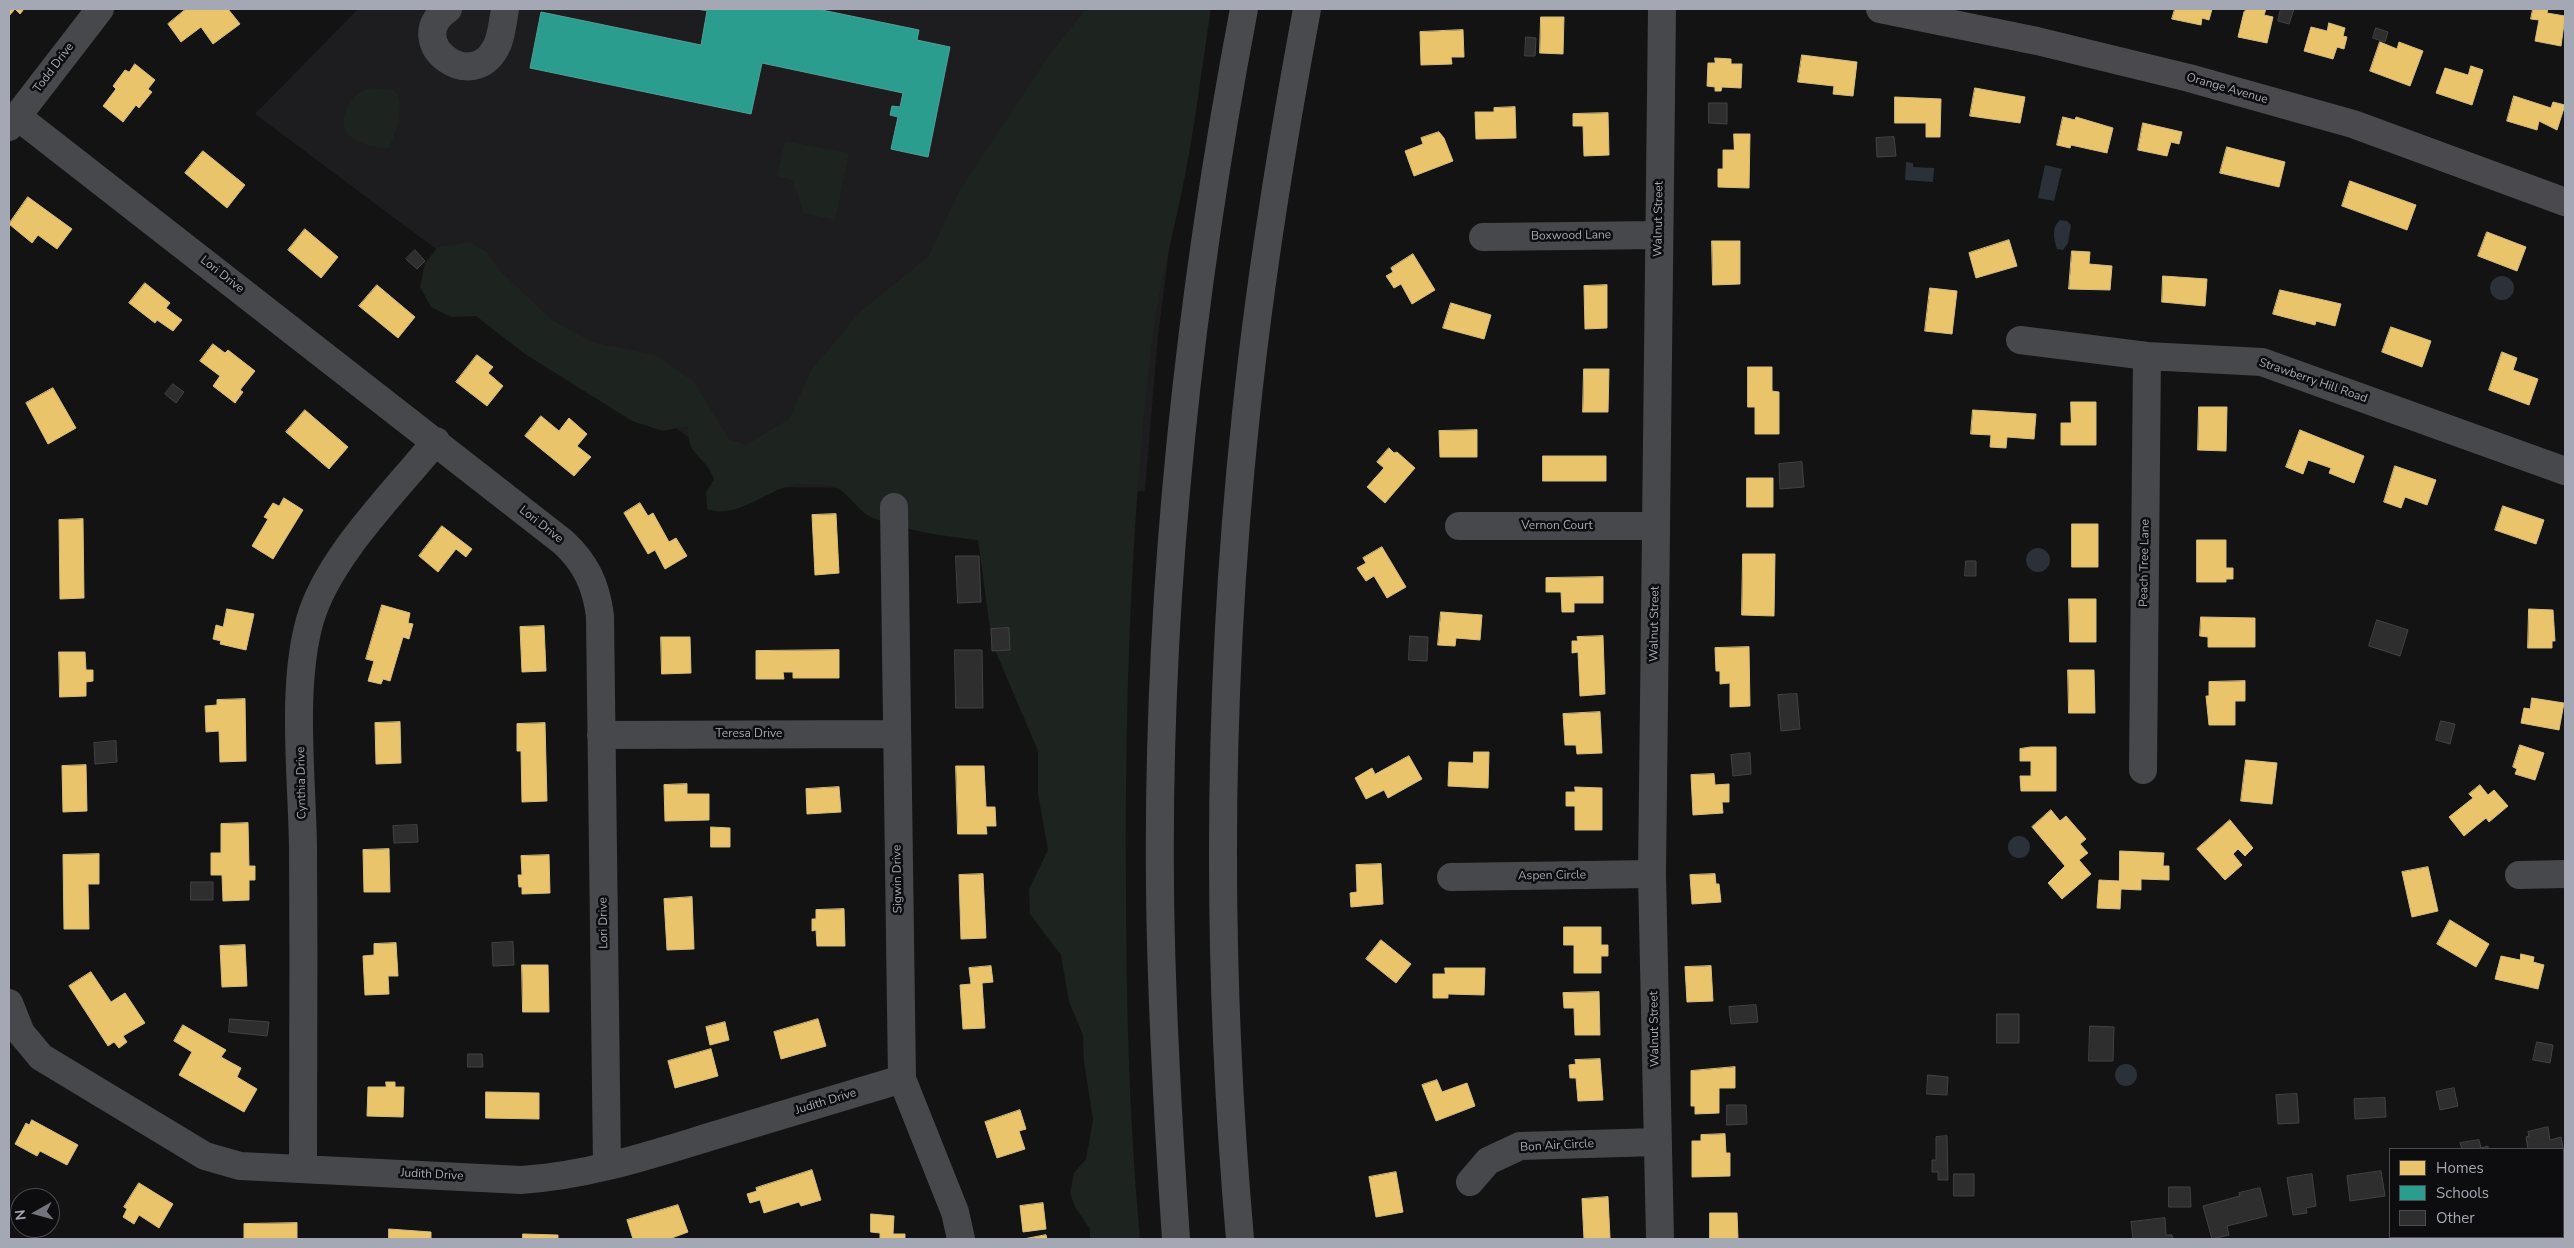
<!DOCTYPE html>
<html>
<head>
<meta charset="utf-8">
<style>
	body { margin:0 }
	#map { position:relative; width:2574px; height:1248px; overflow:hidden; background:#131313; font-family:"Nunito Sans",sans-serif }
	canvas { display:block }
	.frame { position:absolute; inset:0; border:10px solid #a4a8b4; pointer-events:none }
	.legend { position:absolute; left:2389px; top:1148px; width:175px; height:90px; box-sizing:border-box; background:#0d0d0f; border:1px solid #494b51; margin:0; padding:6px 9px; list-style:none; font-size:15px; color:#a4a8b4 }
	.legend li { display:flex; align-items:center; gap:10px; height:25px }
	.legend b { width:25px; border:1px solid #494b51 }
	.north { position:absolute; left:10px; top:1188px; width:50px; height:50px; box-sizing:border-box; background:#0d0d0f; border:1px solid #494b51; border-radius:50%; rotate:263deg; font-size:14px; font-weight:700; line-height:20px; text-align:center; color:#a4a8b4 }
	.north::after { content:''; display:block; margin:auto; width:18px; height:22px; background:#71747c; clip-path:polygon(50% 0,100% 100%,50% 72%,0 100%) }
</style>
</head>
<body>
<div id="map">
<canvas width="2574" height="1248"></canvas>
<div class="frame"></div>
<ul class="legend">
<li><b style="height:14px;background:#e9c46a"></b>Homes</li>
<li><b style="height:14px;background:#2a9d8f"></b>Schools</li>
<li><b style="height:14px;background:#2e2e2e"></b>Other</li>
</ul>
<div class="north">N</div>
</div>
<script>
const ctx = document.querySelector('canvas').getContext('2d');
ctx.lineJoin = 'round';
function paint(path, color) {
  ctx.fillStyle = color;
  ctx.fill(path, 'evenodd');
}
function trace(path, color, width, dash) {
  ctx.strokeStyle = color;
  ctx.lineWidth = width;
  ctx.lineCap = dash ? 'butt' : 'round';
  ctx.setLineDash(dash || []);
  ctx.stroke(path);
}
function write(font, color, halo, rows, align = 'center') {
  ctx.font = font + ' "Nunito Sans",sans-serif';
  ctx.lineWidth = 5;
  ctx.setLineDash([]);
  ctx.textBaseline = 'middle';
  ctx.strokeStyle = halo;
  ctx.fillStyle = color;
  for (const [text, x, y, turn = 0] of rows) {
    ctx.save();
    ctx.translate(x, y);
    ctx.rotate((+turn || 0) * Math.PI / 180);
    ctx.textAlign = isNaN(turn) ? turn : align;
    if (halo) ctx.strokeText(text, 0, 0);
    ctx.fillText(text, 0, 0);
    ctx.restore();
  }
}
paint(new Path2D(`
	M358 9H1209L1177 188 1158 336 1145 491 755 487 255 114Z`), '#1d1d1f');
paint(new Path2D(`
	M1086 9H1211C1202 64 1196 120 1185 175 1175 229 1159 284 1152 339 1131 518 1125 699 1126 879 1126 999 1129 1119 1140 1239H1090V1229L1075 1207 1070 1193 1074 1173 1086 1159 1093 1120 1084 1062 1083 1035 1069 1002 1061 955 1030 914 1029 889 1048 850 1038 794V751L992 643 978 540C943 536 907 531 873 518 858 512 849 493 835 487 827 484 813 484 804 484 771 483 741 521 707 509L706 493 714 479C705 455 686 456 688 426L663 431 632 421 525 354 476 316 451 317 431 307 420 287 425 263 438 247 469 242 487 252 498 269 552 320 592 342 655 355 693 381 729 439 746 445 789 419 812 369 861 311 928 257 960 190 1048 57Z
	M369 88 394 90C407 108 396 130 389 149 378 147 365 146 355 140 332 127 348 95 369 88Z
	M785 141 849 153 835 220 804 213 792 180 777 176Z`), '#1d231e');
paint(new Path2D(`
	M1906 162 1913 163V167L1934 168 1933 182 1905 180Z
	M2045 165 2062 169 2054 201 2038 198Z
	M2060 220 2067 221 2071 225 2068 243 2063 250 2057 249C2054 239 2051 228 2060 220Z
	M2490 288a12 12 0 1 1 24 0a12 12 0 1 1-24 0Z
	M2026 560a12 12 0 1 1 24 0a12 12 0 1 1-24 0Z
	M2008 847a11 11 0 1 1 22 0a11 11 0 1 1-22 0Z
	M2115 1075a11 11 0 1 1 22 0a11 11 0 1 1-22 0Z`), '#2a3138');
const homes = new Path2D(`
	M9 9H24L20 14 15 9 9 16Z
	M186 9H228L240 24 213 44 201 27 181 42 168 24Z
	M2175 9H2212L2209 20 2202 18 2201 25 2172 19Z
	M2247 9H2266L2264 15 2273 17 2267 43 2238 37 2244 12Z
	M2533 9H2548L2547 13 2565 16 2561 46 2535 41 2539 20 2531 19Z
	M1541 17H1564L1563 54 1540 53Z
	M2329 23 2345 28 2343 36 2347 37 2344 49 2337 47 2333 59 2304 51 2311 27 2327 31Z
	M1463 30 1464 57H1451L1452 64 1421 65 1420 32Z
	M2380 42 2397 49 2399 42 2423 51 2410 86 2370 71Z
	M1802 55 1857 62 1853 96 1833 94 1834 86 1798 82Z
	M1715 58 1731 59V64H1742L1741 88 1722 87 1721 91H1715V87L1707 86 1708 63H1715Z
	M135 64 155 80 148 89 152 92 139 108 136 105 123 122 103 106 116 89 113 86 125 70 129 72Z
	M2471 66 2483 70 2472 105 2436 93 2445 68 2468 75Z
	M1975 88 2025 97 2020 123 1970 116Z
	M2514 96 2551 108 2553 102 2565 105 2557 130 2539 121 2537 130 2507 121Z
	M1895 97 1941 99 1940 137H1926V123H1895Z
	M1515 107 1516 138 1476 139 1475 112H1494V108Z
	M1608 113 1609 155 1584 156 1583 126H1573V114Z
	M2063 117 2075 120 2076 117 2113 128 2107 153 2071 145 2070 148 2057 145Z
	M2143 123 2182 132 2179 144 2171 142 2167 156 2138 150Z
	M1439 132 1444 138 1453 161 1414 176 1405 151 1423 144 1421 138Z
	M1734 134H1750L1749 188 1718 187V169H1723V150H1734Z
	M2227 147 2285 162 2279 187 2220 173Z
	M203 151 245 185 227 208 185 173Z
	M2350 181 2416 205 2407 230 2342 206Z
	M28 197 72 229 57 249 38 235 32 243 9 224Z
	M305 229 338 257 321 278 288 250Z
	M2487 232 2526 247 2517 271 2478 256Z
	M2009 240 2017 266 1976 278 1969 253Z
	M1712 241H1740V284L1713 285Z
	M2072 251 2090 252 2089 264 2112 266 2110 290 2069 289Z
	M1413 254 1435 290 1412 304 1401 284 1394 288 1386 276 1393 272 1391 268Z
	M2163 276 2207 279 2205 306 2162 302Z
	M145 283 170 303 166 308 182 320 173 331 157 320 155 323 129 303Z
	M377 285 415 317 398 338 359 306Z
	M1607 285V328L1585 329 1584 286Z
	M1930 288 1957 291 1952 334 1925 331Z
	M2280 290 2341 304 2335 326 2316 321 2315 325 2273 314Z
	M1451 303 1491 315 1484 339 1443 328Z
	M2391 327 2431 341 2422 367 2382 352Z
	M213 344 225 353 228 350 255 371 240 390 243 392 235 403 213 386 220 376 200 361Z
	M2502 352 2517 358 2513 370 2538 379 2529 405 2489 390Z
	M477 355 493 367 488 373 503 386 487 406 456 382Z
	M1748 367H1772V391L1779 392V434H1755V407H1748Z
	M1584 369H1609L1608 412H1583Z
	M53 388 76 428 48 444 26 403Z
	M2071 402H2096V445H2061V423H2071Z
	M2199 407H2227L2226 451 2198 450Z
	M305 410 348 447 329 469 286 432Z
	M1973 410 2036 414 2034 439 2007 437 2006 448 1990 447 1991 435 1971 434Z
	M541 416 559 431 569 418 587 434 577 446 591 457 574 476 525 436Z
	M1477 430V457H1440L1439 431Z
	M2300 430 2364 456 2354 483 2329 473 2331 468 2308 460 2303 474 2286 467Z
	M1389 448 1394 453 1397 452 1415 468 1385 503 1367 487 1384 468 1377 462Z
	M1543 456H1606V481H1543Z
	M2395 466 2436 480 2427 505 2405 497 2401 508 2384 502Z
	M1747 478H1773V507H1747Z
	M284 498 303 510 273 559 252 546 268 519 264 517 273 503 279 506Z
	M640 503 648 516 653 513 669 542 676 538 687 556 665 569 655 550 648 554 624 513Z
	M2503 506 2544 520 2536 544 2495 530Z
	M836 514 839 573 815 575 812 515Z
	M83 519 84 598 60 599 59 520Z
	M2072 524H2098V567H2072Z
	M442 526 472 549 466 557 456 549 438 572 419 556Z
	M2197 540H2226V568H2233V579H2226V582H2197Z
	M1382 547 1406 587 1387 598 1374 576 1366 581 1357 568 1366 563 1363 558Z
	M1743 554H1775L1774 616 1742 615Z
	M1603 577V603H1574V612H1562L1561 592H1546V578Z
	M2069 599H2096V642H2070Z
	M382 605 410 613 408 623 413 624 409 639 403 637 390 681 383 679 381 684 368 681 374 661 366 659Z
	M227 609 254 614 246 650 220 644 221 641 213 639 216 625 223 627Z
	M2529 609 2553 610 2555 641H2552V648H2528Z
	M1441 612 1482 615 1480 640 1456 638 1455 646 1438 645Z
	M2201 617 2255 618V647H2208V637L2200 636Z
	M544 626 546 671 522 672 520 627Z
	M1603 636 1605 694 1580 696 1578 652 1572 653V641H1578L1577 637Z
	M661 637H690L691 673 662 674Z
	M1749 647 1750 706 1730 707V683L1720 684V671H1716L1715 648Z
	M839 650V678H793V672H783L784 679H756V651Z
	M59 652H85L86 670H93V681L86 682V696L60 697Z
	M2068 670H2094L2095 713H2069Z
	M2245 681V701H2235V725H2209L2206 696H2209V682Z
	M2532 698 2564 703 2559 730 2521 723 2524 708 2530 709Z
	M245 699 246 761 220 762 219 731 206 732 205 706 217 705V700Z
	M1600 712 1602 753 1577 754 1576 745H1565L1563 714Z
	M400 722 401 763 376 764 375 723Z
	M545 723 547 801 522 802 521 751H517V724Z
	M2520 745 2544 753 2535 780 2515 774 2517 769 2513 767Z
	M2031 747H2056V791H2021L2020 776H2031V761H2020V749Z
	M1474 752H1489L1488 788 1448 786 1449 762 1473 763Z
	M1409 756 1422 779 1388 798 1384 790 1366 799 1355 778 1372 768 1375 774Z
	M2246 760 2277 763 2272 804 2241 801Z
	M86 765 87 811 63 812 62 766Z
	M956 766H984L986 807H995L996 826H986L987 834H958Z
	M1714 774 1715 785 1729 784V802H1722L1723 813 1693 815 1691 775Z
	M687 784V794H709V820L665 821 664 785Z
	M2480 785 2488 795 2494 790 2508 806 2489 822 2486 818 2464 836 2449 817 2473 798 2469 794Z
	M839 787 841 812 807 814 806 789Z
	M1575 787 1602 788V830H1575V806H1566V792H1575Z
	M2051 810 2060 821 2066 816 2086 839 2080 844 2088 853 2079 860 2091 874 2062 899 2048 883 2065 866 2032 827Z
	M2230 820 2253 848 2245 856 2238 849 2233 854 2242 865 2225 880 2197 849Z
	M248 823 249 866H255V880H249V900L223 901 222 875H211V853H221V824Z
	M711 827 730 828V847H711Z
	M389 849 390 892H364L363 850Z
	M2120 851 2164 853 2163 866H2169V880L2141 879V890L2121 889 2120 909 2097 908 2099 880 2119 881Z
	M99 854V884H88L89 929H64L63 855Z
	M549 855 550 893 522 894V887H519L518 875H522L521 856Z
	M1381 864 1383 904 1351 907 1350 893 1357 892 1356 865Z
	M2428 867 2438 911 2412 917 2402 872Z
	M983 874 986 938 961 939 959 875Z
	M1715 874 1716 884H1719L1721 902 1692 904 1690 875Z
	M692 897 694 949 667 950 664 899Z
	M844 909 845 946H817L816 930 812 931V919H816V910Z
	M2450 920 2489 944 2476 967 2437 944Z
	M1564 927H1601V945H1608V956H1601V973H1574V945H1564Z
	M1381 940 1411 964 1396 983 1366 959Z
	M396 943 398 976H388L389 994 365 995 363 956 374 955V944Z
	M245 945 247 986 222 987 220 946Z
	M2521 954 2534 957 2533 962 2544 965 2538 989 2495 979 2501 956 2520 960Z
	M522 965H548L549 1012H523Z
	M991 966 993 982 982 983 985 1028 963 1029 960 985 971 984 969 968Z
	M1711 966 1713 1001 1687 1002 1685 967Z
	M1445 968H1485L1484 995 1448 994V998H1433V974H1445Z
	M91 972 111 1002 125 993 145 1023 123 1036 127 1042 119 1048 114 1042 108 1046 69 986Z
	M1599 992 1600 1035H1575L1574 1008H1564L1563 993Z
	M818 1019 826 1046 781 1059 774 1032Z
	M725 1022 729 1040 710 1045 706 1027Z
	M183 1025 226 1050 221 1057 241 1068 237 1077 257 1089 244 1112 179 1075 192 1052 174 1041Z
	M711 1049 718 1076 675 1088 668 1061Z
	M1600 1059 1603 1100 1578 1101 1576 1078H1570L1569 1065 1576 1064 1575 1060Z
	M1735 1067V1088H1719V1113L1695 1114V1106H1691V1071Z
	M1437 1080 1442 1092 1467 1083 1475 1106 1436 1121 1422 1085Z
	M386 1082H395V1087H404L403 1117 367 1116 368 1087H386Z
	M486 1092 539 1093V1119L486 1118Z
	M1020 1110 1026 1129 1019 1131 1025 1149 997 1158 985 1122Z
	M32 1120 78 1145 67 1165 40 1151 37 1156 15 1144 26 1123 29 1125Z
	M1725 1134 1726 1153H1730V1176L1692 1177V1141H1701V1135Z
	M812 1170 821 1200 801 1206 799 1202 764 1213 760 1200 750 1203 747 1194 757 1191 756 1188Z
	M1396 1172 1403 1212 1376 1217 1369 1177Z
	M139 1183 173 1204 159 1228 139 1215 134 1224 123 1217 127 1209 124 1207Z
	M1608 1197 1610 1238 1584 1239 1582 1199Z
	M1043 1203 1046 1229 1023 1232 1020 1206Z
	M678 1205 688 1232 669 1239H633L627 1220Z
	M1710 1213H1737L1738 1239H1710Z
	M871 1214 894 1216 893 1234H905V1239H880V1233L871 1232Z
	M297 1223V1239H244V1224Z
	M389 1229 431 1232V1239H389Z
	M523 1234 558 1235V1239H523Z
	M1046 1235 1047 1239H1024Z`);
paint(homes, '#e9c46a');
trace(homes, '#d4bc80', 1);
const schools = new Path2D(`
	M696 9H817L919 30 917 40 950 47 928 157 891 149 898 117 890 115 892 106 900 107 903 93 762 63 751 114 530 68 541 12 701 45 707 11Z`);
paint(schools, '#2a9d8f');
trace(schools, '#4fa09a', 1);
const building = new Path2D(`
	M2281 9H2294L2289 24 2278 21Z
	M2376 28 2388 32 2385 42 2373 38Z
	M1526 37 1536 38 1535 56H1525Z
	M1709 103H1727V124L1709 123Z
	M1894 137 1896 156 1877 157 1876 138Z
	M415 250 425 261 417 269 406 259Z
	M173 384 184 392 176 403 165 394Z
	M1802 462 1804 487 1780 489 1779 464Z
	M956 556H979L981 602 958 603Z
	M1966 561H1976V576H1965Z
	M2377 620 2408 630 2400 656 2369 646Z
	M1009 628 1010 650 992 651 991 629Z
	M1410 636 1428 637 1427 661 1409 660Z
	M955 650H982L983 708H956Z
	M1797 694 1800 729 1781 731 1778 695Z
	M2441 721 2455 724 2450 744 2436 740Z
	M116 741 117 762 95 764 94 743Z
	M1750 753 1751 774 1733 776 1731 755Z
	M417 825 418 842 394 843 393 826Z
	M191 882H213V900H191Z
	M513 942 514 965 493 966 492 943Z
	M1756 1005 1758 1022 1731 1024 1729 1007Z
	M1997 1014H2019V1043H1997Z
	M230 1019 269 1022 267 1036 229 1032Z
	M2090 1026 2114 1027 2113 1061H2089Z
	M2537 1042 2553 1045 2550 1063 2533 1060Z
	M468 1054H482L483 1067H468Z
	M1928 1075 1948 1077 1947 1095 1927 1094Z
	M2454 1088 2458 1106 2440 1110 2436 1092Z
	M2297 1094 2299 1123 2278 1124 2276 1095Z
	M2385 1098 2386 1117 2355 1119 2354 1099Z
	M1727 1105H1746L1747 1124 1727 1125Z
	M2548 1127 2550 1140 2561 1137 2564 1152 2563 1149H2528L2526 1137 2529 1136 2528 1132Z
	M1947 1136 1948 1180H1938V1172H1932V1160H1936V1137Z
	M2479 1140 2481 1148 2488 1146V1149H2462L2460 1143Z
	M2381 1171 2385 1196 2350 1201 2347 1176Z
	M1954 1174H1974V1196H1954Z
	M2312 1174 2316 1206 2306 1208 2307 1213 2293 1215 2287 1178Z
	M2169 1187H2190L2191 1207H2169Z
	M2260 1188 2267 1216 2227 1226 2229 1235 2212 1239 2203 1206 2240 1196 2239 1193Z
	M2165 1218 2166 1235H2172L2173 1239H2133L2131 1222Z`);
paint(building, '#2e2e2e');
trace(building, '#424346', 1);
trace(new Path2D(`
	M448 9C400 41 475 99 498 43 502 32 503 20 505 9
	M18 117 563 542C586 563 596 585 600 616L607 1166
	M9 127 100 9
	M1483 237 1659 235
	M2020 340 2147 356 2262 362 2565 471
	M894 507 902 1079 955 1212 961 1239
	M1459 526H1656
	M601 735 896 734
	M2143 770 2147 356
	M2519 875 2565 874
	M1451 877 1652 874
	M9 1003 21 1033 41 1057 205 1156 240 1166 521 1180C586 1176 647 1156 709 1137 773 1118 837 1099 902 1079
	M303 1168C303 1061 304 954 303 847 302 777 291 687 310 620 328 557 395 492 436 441
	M1470 1182 1488 1161 1520 1146 1657 1142
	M1660 1239 1652 874 1662 9`), '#47484c', 28);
trace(new Path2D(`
	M1880 9 2037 41 2189 78 2353 124 2565 202
	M2563 1204 2565 1203
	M2413 1239 2422 1237`), '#4a4a4e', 28);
trace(new Path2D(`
	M1176 1239C1168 1121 1161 1004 1160 886 1157 591 1189 298 1244 9
	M1240 1239C1216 965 1217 688 1246 414 1260 278 1282 143 1307 9`), '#494a4d', 28);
write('12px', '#a4a8b4', '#0d0d0f', [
	["Todd Drive",54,68,-53],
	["Orange Avenue",2227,89,16],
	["Walnut Street",1659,219,-89],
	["Boxwood Lane",1571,236,-1],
	["Lori Drive",222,275,38],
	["Strawberry Hill Road",2313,381,19],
	["Lori Drive",541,525,38],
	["Vernon Court",1557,526],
	["Peach Tree Lane",2145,563,-89],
	["Walnut Street",1655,624,-89],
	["Teresa Drive",749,734],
	["Cynthia Drive",302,783,-91],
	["Aspen Circle",1552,876,-1],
	["Sigwin Drive",898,879,-91],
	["Lori Drive",604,923,-91],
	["Walnut Street",1655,1029,-91],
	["Judith Drive",826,1102,-17],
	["Bon Air Circle",1557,1146,-3],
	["Judith Drive",432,1175,3]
]);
</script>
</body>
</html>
